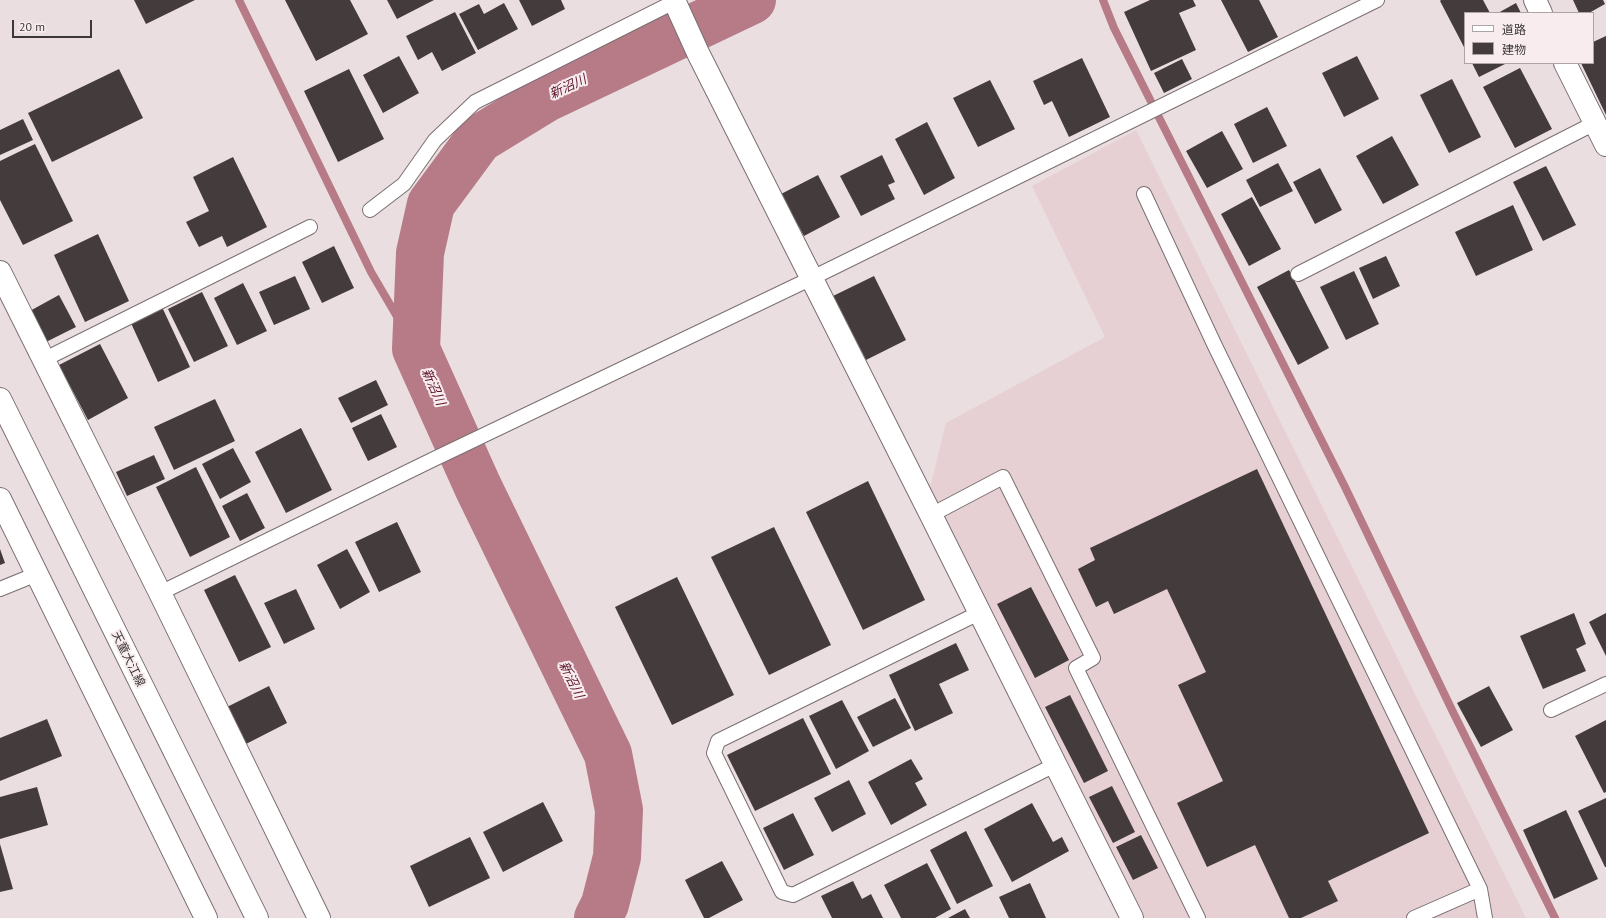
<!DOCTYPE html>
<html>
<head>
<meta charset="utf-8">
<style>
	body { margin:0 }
	#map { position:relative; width:1606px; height:918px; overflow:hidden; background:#ebdee0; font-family:"PT Sans","Noto Sans JP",sans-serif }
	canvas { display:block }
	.legend { position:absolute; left:1464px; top:12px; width:130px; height:52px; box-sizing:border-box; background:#f8ecee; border:1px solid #ada4a5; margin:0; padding:5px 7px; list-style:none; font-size:12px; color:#3c3838 }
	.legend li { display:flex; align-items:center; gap:8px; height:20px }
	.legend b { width:20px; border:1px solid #ada4a5 }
	.scale { position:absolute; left:12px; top:20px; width:80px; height:18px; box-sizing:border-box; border:2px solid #3c3838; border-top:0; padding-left:5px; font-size:12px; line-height:14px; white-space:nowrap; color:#3c3838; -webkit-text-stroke:3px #f8ecee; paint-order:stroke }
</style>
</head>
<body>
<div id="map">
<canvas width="1606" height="918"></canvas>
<ul class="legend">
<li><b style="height:5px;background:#fff"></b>道路</li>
<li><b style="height:11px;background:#443b3c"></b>建物</li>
</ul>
<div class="scale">20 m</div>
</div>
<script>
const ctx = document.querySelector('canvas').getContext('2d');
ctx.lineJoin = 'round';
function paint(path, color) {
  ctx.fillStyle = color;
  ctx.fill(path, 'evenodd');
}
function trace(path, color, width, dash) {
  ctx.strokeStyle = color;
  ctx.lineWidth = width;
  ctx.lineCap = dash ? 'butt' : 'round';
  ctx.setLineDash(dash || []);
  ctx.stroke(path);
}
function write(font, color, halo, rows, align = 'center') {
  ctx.font = font + ' "PT Sans","Noto Sans JP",sans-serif';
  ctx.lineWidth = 4;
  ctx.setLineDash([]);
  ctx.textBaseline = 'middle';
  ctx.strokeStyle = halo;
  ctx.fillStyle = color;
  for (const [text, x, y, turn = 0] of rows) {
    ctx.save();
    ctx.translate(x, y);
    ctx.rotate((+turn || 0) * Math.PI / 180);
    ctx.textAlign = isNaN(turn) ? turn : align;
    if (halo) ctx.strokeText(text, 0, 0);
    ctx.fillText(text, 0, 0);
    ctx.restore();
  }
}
paint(new Path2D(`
	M1136 130 1526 918H1142L930 488 946 423 1105 337 1032 186Z`), '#e6d0d4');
trace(new Path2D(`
	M239 0 371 272 416 349
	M1103 0 1114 28 1345 487 1452 710 1555 918`), '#b67b86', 8);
trace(new Path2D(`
	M598 918 605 904 617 857 619 810 608 754 478 487 416 349 420 253 431 204 479 139 546 98 752 0`), '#b67b86', 48);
paint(new Path2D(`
	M134 0H195L146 24Z
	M285 0H350L368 34 316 61Z
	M387 0H434L397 19Z
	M519 0H561L565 9 532 26Z
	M1150 0H1193L1196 6 1179 13 1196 50 1151 71 1124 12Z
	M1221 0H1259L1278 37 1248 52Z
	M1441 0H1483L1490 13H1465V49L1440 1Z
	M1573 0H1603L1605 4 1589 13H1579Z
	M504 3 518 29 478 50 459 14 479 4 484 14Z
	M1516 3 1521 13H1498Z
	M455 12 476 53 442 71 432 52 418 60 406 36Z
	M1606 36V115L1581 63H1593V42Z
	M399 56 419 93 383 113 363 75Z
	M1357 56 1379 99 1344 117 1322 73Z
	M1082 58 1110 117 1069 137 1052 101 1044 105 1033 81Z
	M1182 59 1192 79 1164 93 1154 73Z
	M1472 63H1507L1479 77Z
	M1520 68 1552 129 1515 148 1483 87Z
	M119 69 143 118 52 162 28 113Z
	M349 69 384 139 338 162 304 91Z
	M1452 79 1481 137 1449 153 1420 95Z
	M990 80 1015 129 978 147 953 98Z
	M1267 107 1287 146 1253 163 1234 124Z
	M23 119 33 140 0 155V130Z
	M927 122 955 178 924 195 895 139Z
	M1222 131 1243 169 1207 188 1186 151Z
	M1392 136 1419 185 1383 204 1356 156Z
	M35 144 73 221 23 245 0 200V161Z
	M882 155 895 182 888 185 895 199 861 216 840 176Z
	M233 157 267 227 227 247 222 236 199 247 186 222 209 211 193 177Z
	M1278 163 1293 191 1260 207 1246 180Z
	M1546 166 1576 225 1543 241 1513 182Z
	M1320 168 1342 210 1315 224 1293 182Z
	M818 175 840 217 804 236 781 194Z
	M1252 197 1281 249 1249 266 1221 214Z
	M1513 205 1533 250 1476 276 1455 232Z
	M98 234 129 301 85 322 54 255Z
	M334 246 354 288 322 303 302 262Z
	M1386 256 1400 286 1373 299 1359 268Z
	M1289 270 1329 348 1298 365 1257 287Z
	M1354 271 1379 324 1346 340 1320 287Z
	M295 276 310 309 274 325 259 292Z
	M874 276 906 340 866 360 833 296Z
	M243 283 267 331 237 345 214 298Z
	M202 292 228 346 194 362 168 309Z
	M59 295 76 327 44 343 28 312Z
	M162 307 190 367 158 382 130 321Z
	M100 344 128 398 88 420 59 365Z
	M376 380 388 405 351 423 338 398Z
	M215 399 235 441 174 470 154 427Z
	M381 414 397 447 368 461 352 428Z
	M301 428 332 490 286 513 255 452Z
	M233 448 251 482 220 499 202 464Z
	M154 455 165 479 127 496 116 472Z
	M196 467 230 537 190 557 156 487Z
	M1257 469 1429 833 1328 881 1338 901 1301 918H1289L1255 845 1207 867 1177 803 1223 781 1178 685 1206 672 1167 589 1114 614 1108 601 1096 607 1078 569 1095 560 1090 548Z
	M868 481 925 600 863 630 806 512Z
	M247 493 265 528 240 541 222 506Z
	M397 522 421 572 379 592 355 542Z
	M774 527 831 645 769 675 711 557Z
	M0 549 5 563 0 565Z
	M347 549 370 592 340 609 317 565Z
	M235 575 271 647 239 662 204 590Z
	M677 577 734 695 672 725 615 607Z
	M1031 587 1069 660 1035 678 997 604Z
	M296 589 315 629 284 644 264 603Z
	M1574 613 1586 644 1576 649 1586 671 1543 689 1520 636Z
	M1606 613V656L1589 622Z
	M956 643 969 670 939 684 953 713 915 731 889 675Z
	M269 686 287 723 246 744 227 707Z
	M1489 686 1513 730 1481 747 1457 703Z
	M1070 695 1108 771 1084 783 1045 707Z
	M895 698 911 728 873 747 857 717Z
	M842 700 869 751 836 769 809 716Z
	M803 718 831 774 755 811 727 755Z
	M47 719 62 756 0 781V738Z
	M1606 720V792L1604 793 1575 736Z
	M911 759 923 779 915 783 927 805 891 825 868 782Z
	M849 780 866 814 832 832 814 798Z
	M1112 786 1135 832 1113 843 1089 797Z
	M37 787 48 825 0 839V797Z
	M1606 798V867H1605L1578 811Z
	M543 802 563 841 503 872 483 832Z
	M1032 803 1053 842 1062 837 1069 851 1012 882 984 829Z
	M1566 810 1598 879 1554 899 1523 830Z
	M793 813 814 855 784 870 763 828Z
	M966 831 993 886 957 904 930 850Z
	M1141 835 1158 868 1133 880 1116 847Z
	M470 837 490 878 429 907 410 866Z
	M0 844 13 889 0 892Z
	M722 861 743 900 709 918H704L685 880Z
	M927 863 951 909 935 918H901L884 885Z
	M853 881 862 899 871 894 883 918H832L821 896Z
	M1030 883 1046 918H1009L999 897Z
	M965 909 970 918H948Z`), '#443b3c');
const lane = new Path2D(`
	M1144 194 1215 346 1480 889 1485 918
	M370 210 404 184 435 140 475 102 678 0
	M1298 274 1595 123
	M43 360 310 227
	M931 515 1003 477 1093 658 1076 668 1198 918
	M0 589 37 574
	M160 593 434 459 812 278 1377 0
	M979 613 718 741 714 753 782 892 793 895 1055 765
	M1551 710 1606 684
	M1414 918 1480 889`);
const street = new Path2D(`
	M674 0 698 53 931 515 1132 918
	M1535 0 1541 13
	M1565 63 1606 145
	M0 272 160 593 319 918
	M0 499 206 918`);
const primary = new Path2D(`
	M0 399 257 918`);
trace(lane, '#7a6f71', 16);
trace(street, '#7a6f71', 24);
trace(primary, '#7a6f71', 24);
trace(lane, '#fff', 14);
trace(street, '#fff', 22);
trace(primary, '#fff', 22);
write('12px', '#3c3838', '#f8ecee', [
	["天童大江線",128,659,64]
]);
write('italic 13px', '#5f162d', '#f8ecee', [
	["新沼川",568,87,-25],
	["新沼川",433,387,66],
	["新沼川",571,680,64]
]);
</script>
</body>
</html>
